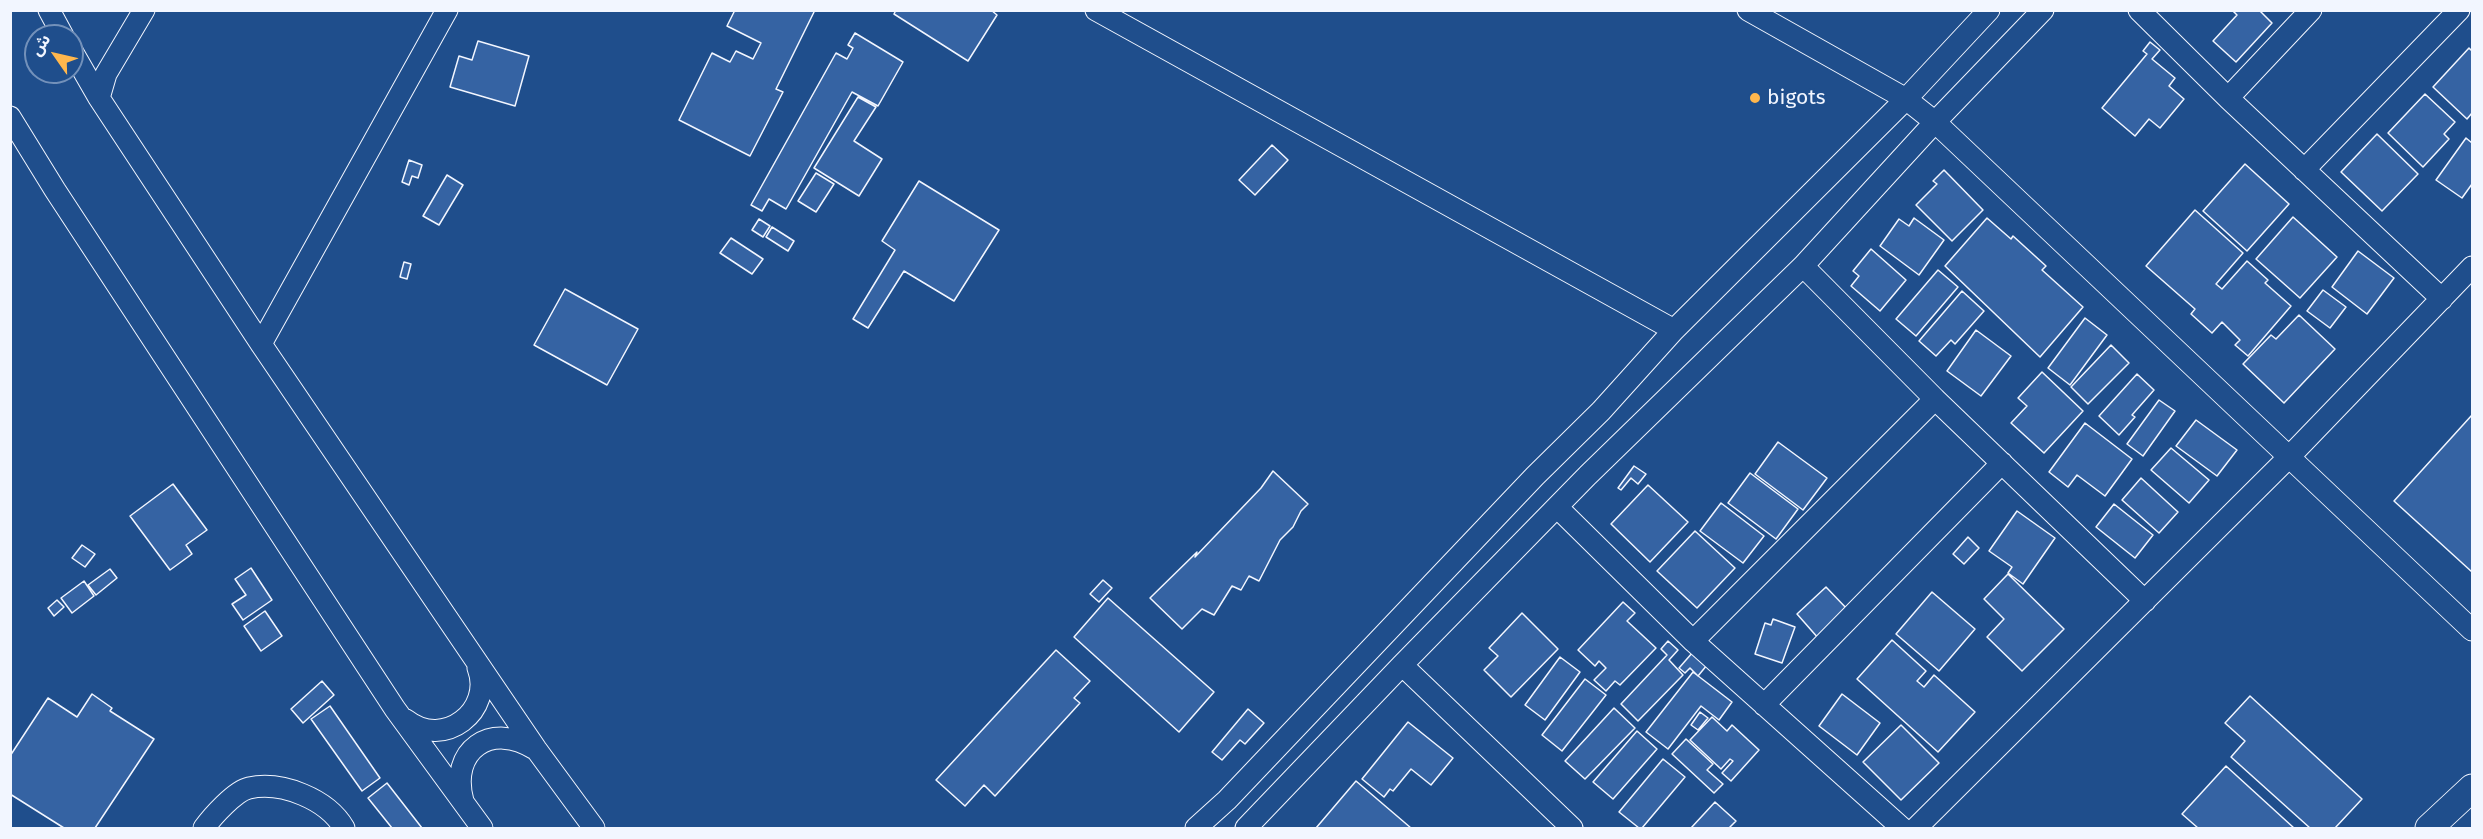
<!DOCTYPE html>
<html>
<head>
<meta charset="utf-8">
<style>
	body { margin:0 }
	#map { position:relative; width:2483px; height:839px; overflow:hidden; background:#1f4e8c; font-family:"Fira Sans","Noto Sans Arabic",sans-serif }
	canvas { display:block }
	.frame { position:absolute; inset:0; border:12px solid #f2f6ff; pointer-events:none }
	.north { position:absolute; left:24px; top:24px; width:60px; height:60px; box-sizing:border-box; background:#1f4e8c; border:2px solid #7391ba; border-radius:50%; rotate:304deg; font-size:16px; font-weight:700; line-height:24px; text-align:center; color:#f2f6ff }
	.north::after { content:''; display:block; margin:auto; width:21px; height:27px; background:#ffb74d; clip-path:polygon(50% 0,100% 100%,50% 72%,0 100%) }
</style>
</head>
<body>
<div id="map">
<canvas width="2483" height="839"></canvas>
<div class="frame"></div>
<div class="north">ش</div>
</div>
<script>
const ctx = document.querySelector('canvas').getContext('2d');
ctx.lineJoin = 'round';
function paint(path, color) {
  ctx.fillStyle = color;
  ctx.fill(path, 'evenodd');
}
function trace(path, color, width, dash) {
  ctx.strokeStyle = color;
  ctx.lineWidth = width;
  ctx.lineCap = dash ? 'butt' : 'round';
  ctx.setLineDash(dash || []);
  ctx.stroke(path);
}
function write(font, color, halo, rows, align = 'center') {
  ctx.font = font + ' "Fira Sans",sans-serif';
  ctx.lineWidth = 4.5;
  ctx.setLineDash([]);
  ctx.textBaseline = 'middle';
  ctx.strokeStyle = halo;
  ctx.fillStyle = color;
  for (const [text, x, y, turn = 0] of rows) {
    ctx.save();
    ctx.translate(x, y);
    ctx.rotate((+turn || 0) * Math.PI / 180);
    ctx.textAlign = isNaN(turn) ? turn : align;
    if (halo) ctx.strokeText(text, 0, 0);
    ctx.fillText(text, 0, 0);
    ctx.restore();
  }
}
const building = new Path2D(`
	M735 10H815L776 89 783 92 750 156 679 120 712 53 730 62 736 51 753 59 761 43 727 26Z
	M896 10H991L997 15 968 61 894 14Z
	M2232 10H2259L2272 23 2236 62 2213 41 2237 15Z
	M855 33 903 62 878 106 852 92 786 209 769 199 762 211 751 205 836 53 847 59 853 48 848 45Z
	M478 41 529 56 515 106 450 87 459 56 472 60Z
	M2150 42 2160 50 2152 59 2175 78 2169 86 2184 99 2160 128 2149 119 2135 136 2102 108 2147 54 2143 51Z
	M2469 48 2472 51V113L2467 119 2433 87Z
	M2425 94 2455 122 2444 134 2449 139 2423 167 2388 133Z
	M858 97 876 107 854 141 882 159 859 196 814 168Z
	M2377 134 2418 174 2382 211 2341 172Z
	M2466 138 2472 143V184L2462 198 2436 180Z
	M1272 145 1288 160 1255 195 1239 180Z
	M409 160 422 165 418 178 412 176 409 185 402 182Z
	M2245 164 2289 204 2247 251 2203 211Z
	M1944 170 1983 210 1952 241 1916 205 1937 184 1933 181Z
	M816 173 834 184 816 212 798 201Z
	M447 175 463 185 439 225 423 216Z
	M919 181 999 230 954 301 904 271 868 328 853 319 895 250 882 241Z
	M2195 210 2243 253 2216 284 2222 289 2247 261 2268 280 2265 283 2291 306 2248 356 2235 345 2240 340 2222 322 2212 333 2191 314 2195 309 2146 266Z
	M2293 217 2337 257 2300 298 2256 259Z
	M1914 218 1944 240 1919 275 1880 246 1899 219 1909 226Z
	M1987 218 2011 239 2013 236 2046 266 2042 270 2083 307 2040 357 1945 266Z
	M759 219 770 226 763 237 752 230Z
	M772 227 794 241 788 251 766 237Z
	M731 238 763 259 752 274 720 253Z
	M1871 249 1906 280 1880 311 1851 286 1859 276 1853 271Z
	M2358 251 2394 278 2367 314 2332 287Z
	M404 262 411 264 407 279 400 277Z
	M1938 270 1958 287 1916 336 1896 319Z
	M565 289 638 329 607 385 534 345Z
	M2323 290 2346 307 2330 328 2307 311Z
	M1962 291 1984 311 1955 344 1951 340 1936 356 1919 341Z
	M2299 315 2335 349 2284 403 2243 364 2271 335 2276 339Z
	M2085 318 2107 335 2070 385 2048 368Z
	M1976 330 2011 356 1981 396 1947 371Z
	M2111 345 2129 363 2088 404 2071 387Z
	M2042 372 2083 411 2044 453 2011 423 2027 406 2018 398Z
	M2137 374 2154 390 2132 415 2135 417 2119 435 2099 416Z
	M2159 400 2175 411 2143 456 2127 444Z
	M2472 415V572L2394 501Z
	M2196 420 2237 450 2217 476 2176 446Z
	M2085 423 2132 459 2105 496 2077 475 2068 487 2049 472Z
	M1778 442 1827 478 1803 510 1755 474Z
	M2171 448 2209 480 2189 503 2151 470Z
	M1634 466 1646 474 1638 484 1631 478 1621 490 1618 488Z
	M1273 471 1308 504 1301 511 1293 527 1280 540 1259 581 1249 576 1241 590 1232 586 1214 615 1202 609 1182 629 1150 598 1197 552 1195 557 1261 488Z
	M1750 473 1798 509 1776 539 1728 503Z
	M2141 478 2178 512 2159 533 2122 500Z
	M173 484 207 530 186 545 192 554 170 570 130 516Z
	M1648 485 1688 522 1650 562 1611 524Z
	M1721 503 1764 536 1743 563 1700 531Z
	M2114 504 2153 535 2135 558 2096 527Z
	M2017 511 2055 538 2023 584 2008 573 2012 567 1989 551Z
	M1695 531 1735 568 1697 608 1657 571Z
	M1968 537 1979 548 1964 564 1953 554Z
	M82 545 95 554 85 567 72 558Z
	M251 568 272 600 243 620 232 604 246 595 235 579Z
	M110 569 117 578 96 595 88 585Z
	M2008 574 2064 629 2022 671 1987 637 2004 619 1984 599Z
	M1103 580 1112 588 1099 602 1090 594Z
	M84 581 94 596 72 613 61 598Z
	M1826 587 1849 611 1819 639 1797 614Z
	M1932 592 1975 629 1939 671 1896 634Z
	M1108 598 1214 692 1179 732 1074 637Z
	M57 600 64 607 54 616 48 608Z
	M1623 602 1635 613 1627 621 1656 648 1620 685 1615 681 1606 691 1594 680 1606 668 1599 661 1595 666 1578 650Z
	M265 611 282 636 261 651 244 626Z
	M1522 613 1558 649 1511 697 1484 670 1498 656 1489 648Z
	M1773 619 1795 627 1782 663 1755 654 1765 623 1771 625Z
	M1892 640 1926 671 1917 681 1924 687 1934 675 1975 712 1938 752 1857 679Z
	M1668 641 1678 650 1669 660 1683 675 1638 721 1621 704 1667 655 1661 649Z
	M1056 650 1090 681 1074 698 1080 703 995 796 984 785 965 806 936 780Z
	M1693 652 1707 665 1698 676 1690 668 1685 673 1679 668Z
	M1560 657 1580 672 1545 720 1525 705Z
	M1693 672 1732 702 1719 720 1701 706 1668 749 1646 732Z
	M1585 679 1606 695 1562 751 1542 735Z
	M322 681 334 695 303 723 291 709Z
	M92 694 112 708 110 711 154 739 95 828H64L10 794V756L48 698 77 717Z
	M1842 694 1880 723 1857 755 1819 726Z
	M2250 696 2362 799 2335 828H2310L2231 757 2245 741 2225 723Z
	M330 706 380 778 362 791 311 719Z
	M1614 708 1635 728 1585 779 1565 761Z
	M1248 709 1264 723 1245 744 1240 740 1222 760 1212 752Z
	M1700 712 1708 718 1698 730 1691 725Z
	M1712 717 1727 731 1732 725 1759 750 1731 781 1722 773 1733 761 1730 759 1721 769 1690 740Z
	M1408 722 1453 758 1431 785 1411 769 1393 791 1390 789 1384 797 1362 779Z
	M1901 725 1939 763 1901 800 1863 762Z
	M1637 731 1657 749 1613 799 1593 782Z
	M1686 739 1713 764 1707 770 1723 784 1714 793 1672 754Z
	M1663 759 1685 777 1642 828H1639L1619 812Z
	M2226 766 2294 828H2198L2182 814Z
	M1356 781 1411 828H1316Z
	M387 783 422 828H392L368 798Z
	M1715 802 1736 821 1729 828H1691Z`);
paint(building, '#3563a3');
trace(building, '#f2f6ff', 1.5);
const minor = new Path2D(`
	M49 10 63 36
	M1096 10 1674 330
	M1748 10 1906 99 1935 122 2472 630
	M2139 10 2228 98 2442 299
	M72 51 99 98 261 344 536 749 594 828
	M99 98 106 74 144 10
	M2228 98 2311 10
	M10 117 55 190 395 709 482 828
	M2304 170 2459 10
	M1803 266 1935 399 2145 601
	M261 344 447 10
	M1557 507 1693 641 1902 828
	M1693 641 1935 399
	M1402 665 1572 828
	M1764 705 2002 463
	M406 720C444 750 494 710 478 668
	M463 801C449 750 491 721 535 749
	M204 828C212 817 235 791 249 788 282 781 327 799 344 828
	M1196 828 1227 800 1535 476 1601 411 1674 330 1906 99 1989 10
	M1246 828 1402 665 1588 475 1803 266 1935 122 2043 10
	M1916 828 2289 457 2472 267`);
const major = new Path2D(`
	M2429 828 2472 788`);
trace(minor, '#f2f6ff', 23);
trace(major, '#f2f6ff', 29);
trace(minor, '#1f4e8c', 21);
trace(major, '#1f4e8c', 27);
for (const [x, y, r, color] of [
	[1755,98,6,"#ffb74d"]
]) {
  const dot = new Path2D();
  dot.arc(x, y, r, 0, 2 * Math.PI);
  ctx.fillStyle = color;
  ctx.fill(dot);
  trace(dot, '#1f4e8c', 2);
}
write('21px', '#f2f6ff', '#1f4e8c', [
	["bigots",1767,98]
], 'left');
</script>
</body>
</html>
